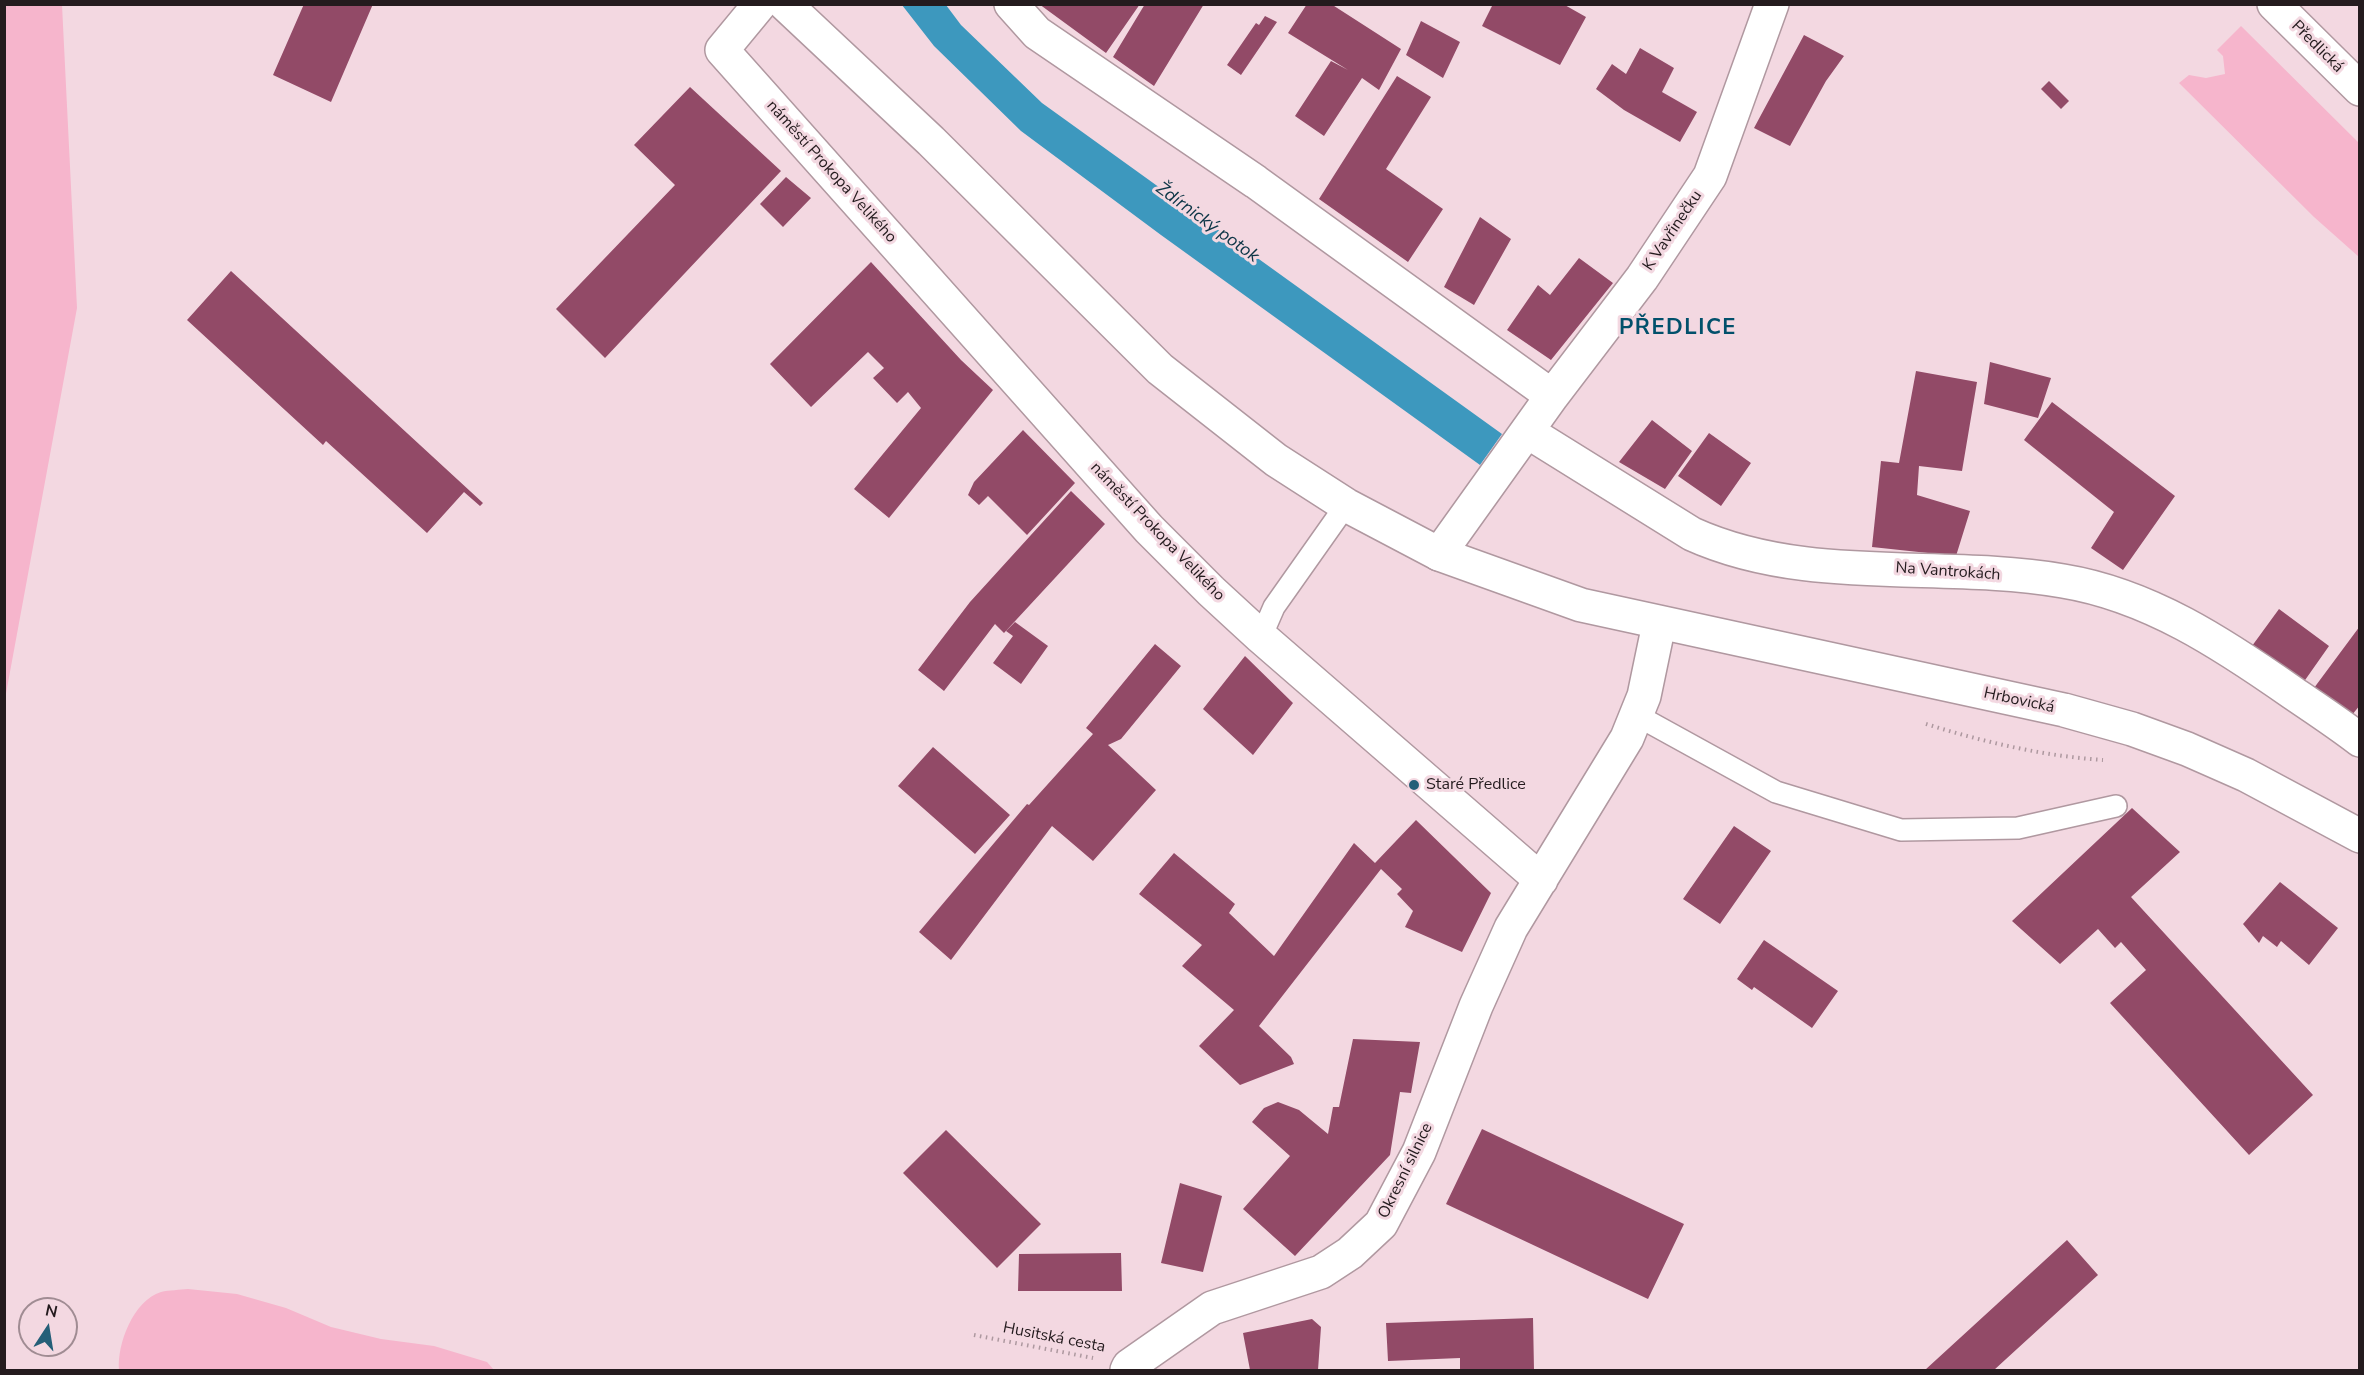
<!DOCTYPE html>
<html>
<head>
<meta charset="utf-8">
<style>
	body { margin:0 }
	#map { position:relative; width:2364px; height:1375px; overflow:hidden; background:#f3d8e1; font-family:"Nunito Sans",sans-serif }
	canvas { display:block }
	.frame { position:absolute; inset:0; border:6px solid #241b1e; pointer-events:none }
	.north { position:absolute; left:18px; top:1297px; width:60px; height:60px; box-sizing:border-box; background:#f3d8e1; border:2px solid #a08c93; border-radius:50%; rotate:12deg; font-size:16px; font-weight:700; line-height:24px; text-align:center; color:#241b1e }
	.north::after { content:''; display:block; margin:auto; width:21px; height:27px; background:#255f78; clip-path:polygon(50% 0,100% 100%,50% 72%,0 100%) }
</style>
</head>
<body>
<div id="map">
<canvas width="2364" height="1375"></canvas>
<div class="frame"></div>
<div class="north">N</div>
</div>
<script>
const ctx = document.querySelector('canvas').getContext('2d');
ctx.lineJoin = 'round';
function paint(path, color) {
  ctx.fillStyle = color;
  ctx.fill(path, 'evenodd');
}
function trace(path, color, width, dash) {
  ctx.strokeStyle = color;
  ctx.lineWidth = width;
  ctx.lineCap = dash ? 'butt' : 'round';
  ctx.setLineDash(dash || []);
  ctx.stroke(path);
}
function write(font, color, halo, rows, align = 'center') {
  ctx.font = font + ' "Nunito Sans",sans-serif';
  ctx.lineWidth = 6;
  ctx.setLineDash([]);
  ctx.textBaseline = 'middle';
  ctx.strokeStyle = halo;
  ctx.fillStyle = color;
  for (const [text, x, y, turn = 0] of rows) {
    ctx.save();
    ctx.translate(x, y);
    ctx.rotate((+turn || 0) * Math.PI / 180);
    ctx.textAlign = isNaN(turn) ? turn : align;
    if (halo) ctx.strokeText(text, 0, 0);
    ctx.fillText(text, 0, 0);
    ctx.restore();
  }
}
paint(new Path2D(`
	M5 4 62 5 77 308 5 699Z
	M2241 26 2359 143V257L2314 217 2179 83 2189 75 2206 78 2225 74 2223 56 2217 50Z
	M188 1289 237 1294 286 1308 331 1327 381 1339 434 1346 487 1362 494 1370H119C117 1344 133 1301 161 1292 169 1290 180 1290 188 1289Z`), '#f6b5cc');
paint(new Path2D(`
	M902 5H946L961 25 1042 103 1502 434 1480 465 1161 235 1021 131 934 46Z`), '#3d98be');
paint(new Path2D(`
	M304 4H373L331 102 273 75Z
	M1039 4H1140L1106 53Z
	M1145 4H1204L1154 86 1113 57Z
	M1307 4H1331L1401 49 1379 90 1362 78 1324 136 1295 116 1331 61 1348 70 1288 33Z
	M1493 4H1563L1586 17 1560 65 1482 26Z
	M1265 16 1277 22 1241 75 1227 65 1256 23 1259 25Z
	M1421 21 1460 42 1443 78 1406 55Z
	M1804 35 1844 56 1826 81 1790 146 1754 128Z
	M1640 48 1674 68 1662 92 1697 112 1680 142 1624 110 1596 89 1612 64 1626 74Z
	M1397 76 1431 97 1386 169 1443 209 1408 262 1319 199Z
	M2049 81 2069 101 2061 109 2041 89Z
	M690 87 781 171 605 358 556 309 675 185 634 145Z
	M786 177 811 198 783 227 760 204Z
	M1480 217 1511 239 1474 305 1444 287Z
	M1579 258 1613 283 1551 360 1507 330 1538 285 1550 295Z
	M871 262 961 360 993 390 889 518 854 489 921 408 908 392 897 403 873 378 884 368 868 352 811 407 770 364Z
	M231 271 483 503 480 506 464 492 427 533 326 441 323 445 187 320Z
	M1990 362 2051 378 2038 418 1984 404Z
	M1916 371 1977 382 1962 471 1919 466 1917 495 1970 511 1956 556 1872 547 1881 461 1899 463Z
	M2052 402 2175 496 2123 570 2091 548 2114 512 2024 440Z
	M1652 420 1692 451 1665 489 1619 462Z
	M1023 430 1075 483 1027 535 988 496 979 505 968 495 974 482Z
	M1709 433 1751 463 1721 506 1678 476Z
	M1071 491 1105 524 1004 633 995 624 944 691 918 670 970 602Z
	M2279 609 2329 646 2303 683 2252 646Z
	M1015 622 1048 646 1021 684 993 663 1013 636 1006 631Z
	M2360 626V705L2352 715 2314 688Z
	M1155 644 1181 666 1121 739 1108 745 1156 790 1093 861 1052 826 951 960 919 932 1027 804 1029 805 1093 734 1086 728Z
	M1245 656 1293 703 1253 755 1203 709Z
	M933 747 1010 815 975 854 898 786Z
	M2132 808 2180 852 2131 897 2313 1095 2249 1155 2110 1003 2146 970 2121 942 2115 948 2098 929 2060 964 2012 921Z
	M1416 820 1491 893 1462 952 1405 927 1413 911 1397 894 1402 889 1381 869 1259 1026 1291 1057 1294 1064 1240 1085 1199 1046 1234 1010 1182 966 1202 945 1139 894 1174 853 1235 904 1229 913 1274 956 1354 843 1375 863Z
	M1734 826 1771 851 1720 924 1683 899Z
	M2280 882 2338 928 2309 965 2281 941 2277 947 2263 936 2259 943 2243 924Z
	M1764 940 1838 991 1812 1028 1754 987 1752 990 1737 979Z
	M1353 1039 1420 1042 1411 1093 1400 1092 1390 1155 1295 1256 1243 1209 1290 1156 1252 1122 1264 1108 1278 1102 1299 1110 1328 1134 1333 1107H1339Z
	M1482 1129 1684 1224 1648 1299 1446 1204Z
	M946 1130 1041 1224 997 1268 903 1173Z
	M1180 1183 1222 1196 1203 1272 1161 1263Z
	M2067 1240 2098 1275 1994 1370H1925Z
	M1121 1253 1122 1291H1018L1019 1254Z
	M1533 1318 1534 1370H1460V1358L1388 1361 1386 1323Z
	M1312 1319 1321 1327 1318 1370H1250L1243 1333Z`), '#924a67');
const lane = new Path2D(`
	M1261 637 1274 607 1346 505
	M1638 716 1776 792 1901 830 2018 828 2116 806`);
const street = new Path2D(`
	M760 4 722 50 1149 529 1211 591 1261 637 1541 880
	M1011 4 1037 33 1256 182 1552 396
	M2274 4 2360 89
	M1528 432 1692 534C1807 586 1941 560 2063 581 2149 595 2223 644 2293 693 2315 708 2338 723 2360 740
	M1439 554 1552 396 1642 278 1710 176 1772 4
	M1127 1370 1129 1366 1212 1308 1321 1272 1350 1253 1381 1224 1419 1152 1476 1006 1511 928 1627 738 1644 696 1659 624`);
const secondary = new Path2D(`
	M785 4 931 141 1160 369 1276 460 1346 505 1439 554 1581 605 2064 710 2132 729 2187 749 2246 775 2360 836`);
trace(lane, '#b098a0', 24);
trace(street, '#b098a0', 36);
trace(secondary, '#b098a0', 36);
trace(new Path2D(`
	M1926 724C1984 742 2043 756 2103 760
	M974 1335 1093 1358`), '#ad989f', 4, [1.5, 4.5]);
trace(lane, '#fff', 21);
trace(street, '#fff', 33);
trace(secondary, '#fff', 33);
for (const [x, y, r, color] of [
	[1414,785,6,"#255f78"]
]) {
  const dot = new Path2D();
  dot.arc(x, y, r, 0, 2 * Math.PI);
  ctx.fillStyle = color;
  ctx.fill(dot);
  trace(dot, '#f3d8e1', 2);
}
write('16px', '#241b1e', '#f3d8e1', [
	["Předlická",2317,47,45],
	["náměstí Prokopa Velikého",831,172,48],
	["K Vavřinečku",1673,231,-56],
	["náměstí Prokopa Velikého",1157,532,46],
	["Na Vantrokách",1948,572,4],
	["Hrbovická",2019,701,12],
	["Okresní silnice",1406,1171,-64],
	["Husitská cesta",1054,1338,11]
]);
write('16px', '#241b1e', '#f3d8e1', [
	["Staré Předlice",1426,785]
], 'left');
write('italic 18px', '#0c3546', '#f3d8e1', [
	["Ždírnický potok",1207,223,36]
]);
ctx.letterSpacing = '1.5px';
write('bold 22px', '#01506b', '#f3d8e1', [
	["PŘEDLICE",1678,329]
]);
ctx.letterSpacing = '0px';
</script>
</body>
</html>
